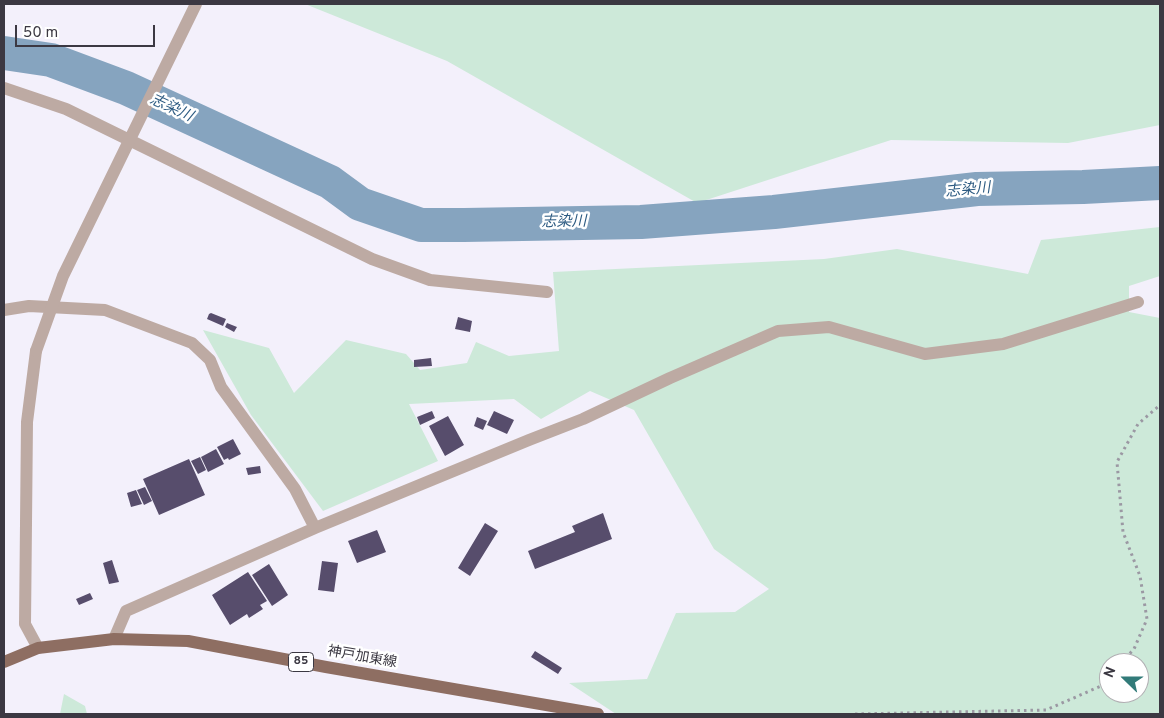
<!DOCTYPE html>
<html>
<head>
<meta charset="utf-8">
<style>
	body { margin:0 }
	#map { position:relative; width:1164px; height:718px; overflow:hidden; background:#f3f0fb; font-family:Overpass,sans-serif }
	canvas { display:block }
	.frame { position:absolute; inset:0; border:5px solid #3b3842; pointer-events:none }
	.north { position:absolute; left:1099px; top:653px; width:50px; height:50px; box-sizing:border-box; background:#fff; border:1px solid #b1afb3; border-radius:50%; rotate:292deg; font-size:14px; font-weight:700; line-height:20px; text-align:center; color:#3b3842 }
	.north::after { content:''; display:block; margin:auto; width:18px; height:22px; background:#327b79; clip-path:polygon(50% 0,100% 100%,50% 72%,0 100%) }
	.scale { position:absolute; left:15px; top:25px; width:140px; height:22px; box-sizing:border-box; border:2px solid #3b3842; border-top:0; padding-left:6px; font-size:15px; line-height:18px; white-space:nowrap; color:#3b3842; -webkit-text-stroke:4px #fff; paint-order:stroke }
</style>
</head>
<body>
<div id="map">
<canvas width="1164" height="718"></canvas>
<div class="frame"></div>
<div class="north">N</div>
<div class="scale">50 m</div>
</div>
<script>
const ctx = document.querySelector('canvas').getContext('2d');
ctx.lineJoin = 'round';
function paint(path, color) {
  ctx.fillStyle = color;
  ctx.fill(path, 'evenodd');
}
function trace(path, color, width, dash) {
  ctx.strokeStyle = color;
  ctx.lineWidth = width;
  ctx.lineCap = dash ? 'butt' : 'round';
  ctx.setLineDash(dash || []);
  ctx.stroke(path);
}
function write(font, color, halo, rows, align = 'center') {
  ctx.font = font + ' Overpass,"Noto Sans JP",sans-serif';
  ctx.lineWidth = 5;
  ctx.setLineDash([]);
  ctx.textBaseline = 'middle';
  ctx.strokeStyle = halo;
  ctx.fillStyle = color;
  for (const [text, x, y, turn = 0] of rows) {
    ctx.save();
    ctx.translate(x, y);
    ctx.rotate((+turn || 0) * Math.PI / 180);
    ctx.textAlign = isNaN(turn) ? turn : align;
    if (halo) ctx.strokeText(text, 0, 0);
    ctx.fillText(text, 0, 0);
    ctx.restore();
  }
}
paint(new Path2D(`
	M305 4H1160V125L1068 143 891 140 697 203 447 61Z
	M1160 227V276L1129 286V312L1160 318V714H616L569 683 647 679 676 613 735 612 769 589 714 549 634 410 590 391 541 419 514 399 409 404 438 461 323 511 251 415 203 330 269 348 294 393 346 340 406 354 420 370 467 363 476 342 509 356 559 351 553 272 824 259 897 249 1028 274 1041 240ZM1109 663H1139V693H1109Z
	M64 694 85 706 87 714H60Z`), '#cde9d9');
trace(new Path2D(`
	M4 53 51 60 126 88 330 182 360 204 421 225H464L641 222 774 212 977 189 1083 187 1160 183`), '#86a4bf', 34);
paint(new Path2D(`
	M211 313 226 319 223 326 207 319 209 314Z
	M458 317 472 321 470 332 455 329Z
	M227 323 237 327 234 332 225 327Z
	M431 358 432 366 414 367V360Z
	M432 411 435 418 420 425 417 417Z
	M494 411 514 420 507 434 487 425Z
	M448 416 464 445 445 456 429 426Z
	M477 417 487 421 483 430 474 426Z
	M233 439 241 454 229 460 228 458 224 460 217 447Z
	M216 449 224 464 208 472 201 457Z
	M200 457 206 470 198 474 191 461Z
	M189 459 205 495 159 515 143 479Z
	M260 466 261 473 248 475 246 468Z
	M145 487 152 501 144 505 137 490Z
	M136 490 142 504 131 507 127 493Z
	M603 513 612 539 535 569 528 551 575 532 572 526Z
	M485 523 498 531 470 576 458 568Z
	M377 530 386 552 357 563 348 541Z
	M112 560 119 582 109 584 103 563Z
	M322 561 338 563 334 592 318 590Z
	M269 564 288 595 272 606 252 575Z
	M248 572 267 601 260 605 263 609 249 618 247 614 230 625 212 595Z
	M90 593 93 599 79 605 76 599Z
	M535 651 562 668 558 674 531 657Z`), '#574d6c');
trace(new Path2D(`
	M1121 663 1134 649 1147 619 1140 576 1123 532 1117 462 1138 424 1160 405
	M855 714 1046 710 1101 686 1109 677`), '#9b98a3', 3, [2.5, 4]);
trace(new Path2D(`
	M4 88 66 109 372 259 430 280 547 292
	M4 310 29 306 105 310 192 343 210 360 221 387 295 489 315 528
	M36 351 27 422 25 624 38 648
	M114 639 126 611 315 528 529 440 583 419 670 378 778 331 829 327 925 354 1003 344 1138 302`), '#bdaaa3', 12);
trace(new Path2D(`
	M4 662 38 648 114 639 188 641 326 667 598 714`), '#8e6e62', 12);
trace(new Path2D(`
	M36 351 63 276 196 4`), '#bdaaa3', 12);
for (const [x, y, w] of [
	[301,662,25]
]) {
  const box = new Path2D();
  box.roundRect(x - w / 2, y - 9.5, w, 19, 4);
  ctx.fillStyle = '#fff';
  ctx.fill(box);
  trace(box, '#3b3842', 1);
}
write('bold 12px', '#3b3842', null, [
	["85",301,662]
]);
write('14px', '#3b3842', '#fff', [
	["神戸加東線",362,658,10]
]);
write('italic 15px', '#2d5b82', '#fff', [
	["志染川",171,109,25],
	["志染川",968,191,-5],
	["志染川",564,223,-1]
]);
</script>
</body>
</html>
